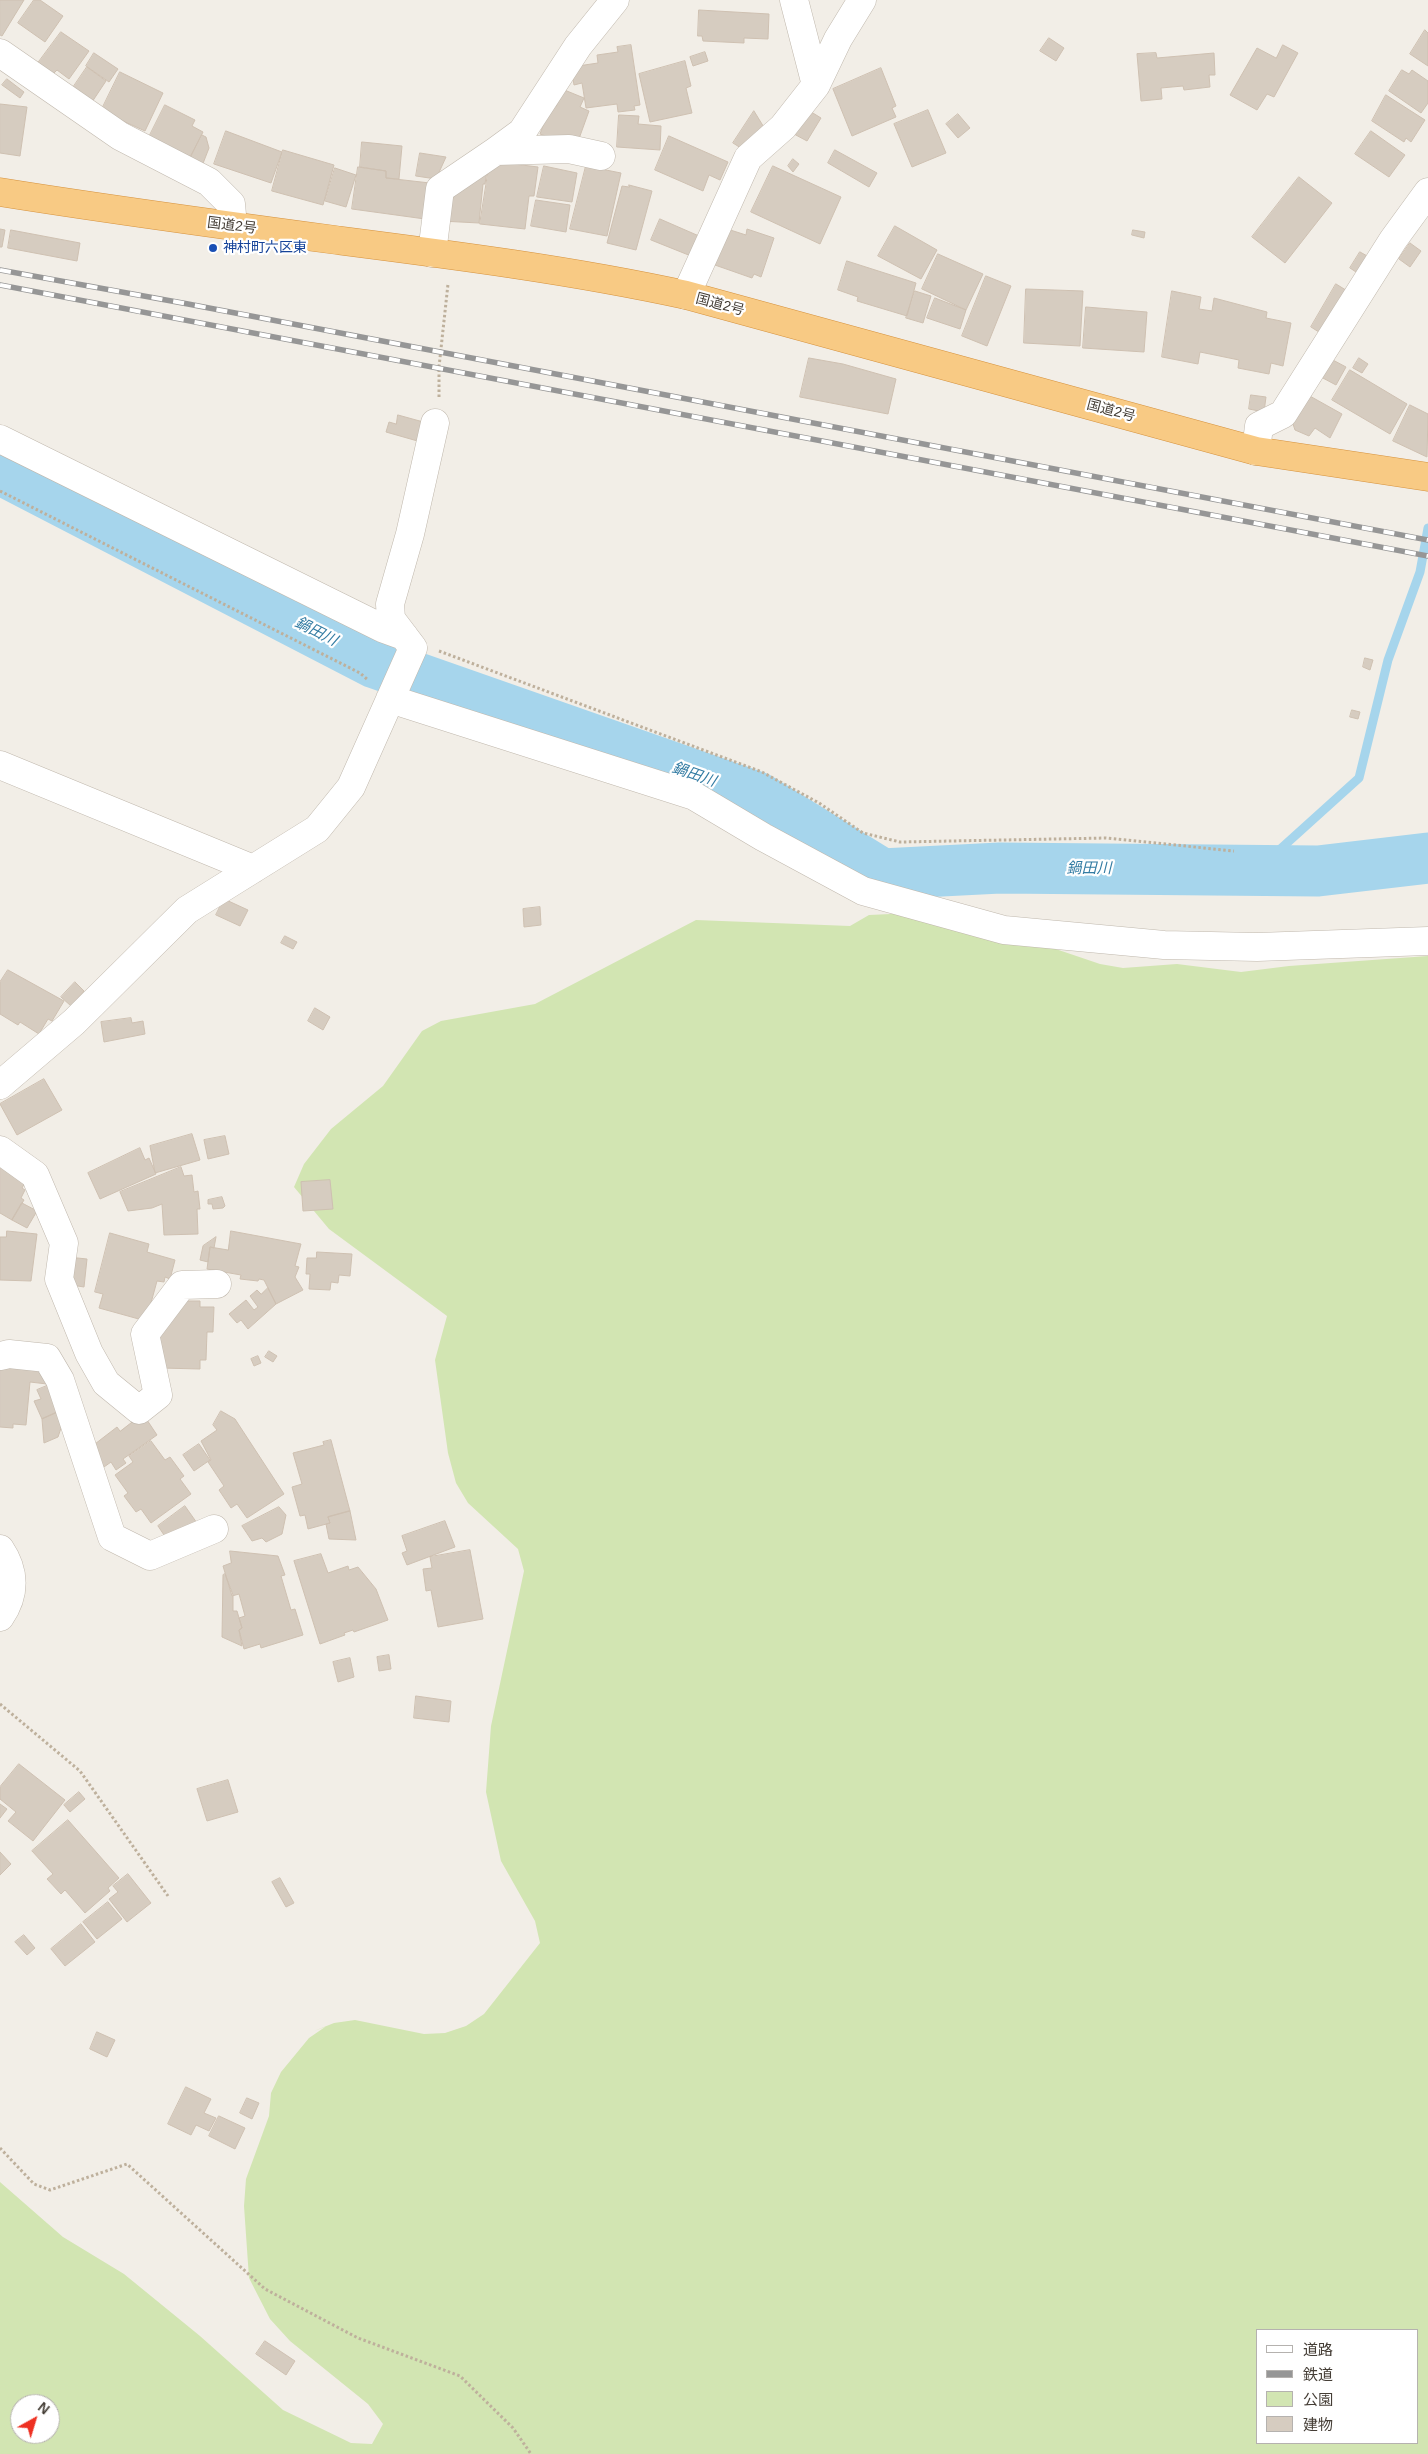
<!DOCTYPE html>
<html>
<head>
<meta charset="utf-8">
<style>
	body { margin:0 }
	#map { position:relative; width:1428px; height:2454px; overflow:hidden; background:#f2eee7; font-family:Arial,"Noto Sans JP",sans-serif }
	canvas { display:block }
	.legend { position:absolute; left:1256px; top:2329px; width:162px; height:115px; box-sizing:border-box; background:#fff; border:1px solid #b5b2af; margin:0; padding:6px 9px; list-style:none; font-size:15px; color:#453e36 }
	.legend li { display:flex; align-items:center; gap:10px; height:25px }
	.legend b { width:25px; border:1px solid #b5b2af }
	.north { position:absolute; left:10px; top:2394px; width:50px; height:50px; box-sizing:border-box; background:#fff; border:1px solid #b5b2af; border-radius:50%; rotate:39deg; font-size:14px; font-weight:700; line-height:20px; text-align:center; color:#453e36 }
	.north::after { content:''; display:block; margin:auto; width:18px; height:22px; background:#ee3122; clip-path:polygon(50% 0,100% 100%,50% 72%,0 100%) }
</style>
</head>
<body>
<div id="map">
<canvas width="1428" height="2454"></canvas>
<ul class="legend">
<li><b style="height:6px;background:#fff"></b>道路</li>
<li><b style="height:6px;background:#969696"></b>鉄道</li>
<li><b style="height:14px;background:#d2e5b2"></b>公園</li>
<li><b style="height:14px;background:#d6ccc0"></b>建物</li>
</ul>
<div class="north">N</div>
</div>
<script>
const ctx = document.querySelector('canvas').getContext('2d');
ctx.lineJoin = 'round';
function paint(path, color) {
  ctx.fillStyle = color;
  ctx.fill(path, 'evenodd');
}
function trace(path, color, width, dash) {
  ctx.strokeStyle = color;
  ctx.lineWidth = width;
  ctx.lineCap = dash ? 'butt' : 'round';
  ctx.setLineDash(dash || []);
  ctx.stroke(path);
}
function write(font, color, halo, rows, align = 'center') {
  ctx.font = font + ' Arial,"Noto Sans JP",sans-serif';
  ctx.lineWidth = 4.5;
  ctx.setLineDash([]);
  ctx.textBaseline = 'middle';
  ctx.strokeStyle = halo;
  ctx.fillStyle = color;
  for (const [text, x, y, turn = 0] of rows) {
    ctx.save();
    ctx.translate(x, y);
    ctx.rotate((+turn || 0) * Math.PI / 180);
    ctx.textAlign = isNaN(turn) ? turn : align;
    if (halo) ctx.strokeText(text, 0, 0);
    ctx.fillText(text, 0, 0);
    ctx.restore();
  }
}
paint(new Path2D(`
	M913 913 1035 942 1100 964 1123 968 1177 964 1241 972 1289 966 1428 956V2454H0V2182L63 2237 124 2274 200 2336 283 2410 351 2443 372 2444 383 2424 368 2404 290 2341 270 2319 249 2278 244 2206 246 2179 269 2116 271 2093 281 2072 309 2038 325 2027 314 2031 334 2023 355 2020 424 2034 445 2033 466 2026 484 2014 540 1943 535 1921 501 1861 486 1792 491 1726 524 1571 518 1549 468 1503 456 1483 448 1453 435 1360 447 1316 329 1229 294 1187 304 1164 331 1129 383 1086 422 1031 441 1021 535 1004 696 920 850 926 869 915ZM1257 2330H1417V2443H1257ZM20 2404H50V2434H20Z`), '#d2e5b2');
trace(new Path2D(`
	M1256 871 1359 778 1388 660 1420 572 1428 528`), '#a6d5ec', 9);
trace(new Path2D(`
	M0 469 375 663 757 797 882 874 1000 868 1318 871 1428 858`), '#a6d5ec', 51);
const building = new Path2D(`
	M0 0H24L2 36 0 35Z
	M34 0H40L63 16 45 42 18 23Z
	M699 10 769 14 768 39 744 38V43L703 41 702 36H698Z
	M1425 30 1428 33V66L1410 54Z
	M61 32 89 51 69 79 57 70 53 74 38 63Z
	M1049 38 1064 48 1056 61 1040 51Z
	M631 45 640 105 634 106 635 110 618 112 617 104 586 108 582 83 574 85 571 67 598 63 597 55 618 52 617 47Z
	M1283 45 1298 53 1274 97 1267 94 1257 110 1230 95 1257 48 1276 58Z
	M705 52 708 61 693 66 690 57Z
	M94 53 118 69 109 82 86 66Z
	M1156 53 1157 58 1214 53 1215 75H1209L1210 87 1184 90 1183 86 1161 88 1162 99 1141 101 1137 54Z
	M685 61 691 86 686 88 692 113 650 122 639 74Z
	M87 67 106 81 92 102 72 89Z
	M881 68 896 106 892 108 896 117 852 136 833 89Z
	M1402 70 1409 74 1412 70 1428 81V103L1421 113 1389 91Z
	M120 72 163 93 145 131 101 111Z
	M7 79 24 92 20 98 2 85Z
	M562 89 584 98 580 107 589 111 576 147 540 134 551 104 556 106Z
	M1386 95 1425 120 1411 142 1406 138 1404 142 1372 121Z
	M0 104 27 107 20 156 0 153Z
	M165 105 195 120 192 126 203 132 190 158 149 137Z
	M808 110 821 118 807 141 794 134Z
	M928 110 946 153 912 167 894 124Z
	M754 111 765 129 744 150 733 143Z
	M958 114 970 128 958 138 946 124Z
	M619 115 639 116 638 124 661 126 660 150 617 147Z
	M226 131 282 152 271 183 214 164Z
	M1371 131 1405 155 1389 177 1355 154Z
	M202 135 206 137 209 148 202 166 189 160Z
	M669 136 728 162 720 180 709 175 703 191 655 170Z
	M362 142 402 146 399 179 386 178V171L360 167Z
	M283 150 334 165 323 205 272 191Z
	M835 150 877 173 869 187 828 163Z
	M420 153 446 157 436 179 416 176Z
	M793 159 799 164 793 172 788 166Z
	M490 161 538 167 534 196H529L525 229 480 224Z
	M488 164 485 184H483L479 223 441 221 443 196Z
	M544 166 577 173 572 202 537 197Z
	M586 166 621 173 607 236 570 229Z
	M773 166 841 197 820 244 751 212Z
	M358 167 386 171V178L430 183 425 219 352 209Z
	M335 168 356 175 346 207 325 201Z
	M1299 177 1332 203 1285 263 1252 237Z
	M629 185 652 191 636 250 607 243 622 186 629 187Z
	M536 200 570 205 566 232 531 226Z
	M660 219 699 236 691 256 651 240Z
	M895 226 937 250 921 279 878 256Z
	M724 228 746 235 747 229 774 238 761 277 754 274 752 278 712 264Z
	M0 229 5 230 2 247H0Z
	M11 230 80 243 77 261 8 248Z
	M1133 230 1145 232 1144 238 1132 235Z
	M1410 243 1421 251 1410 267 1399 259Z
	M1360 252 1369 257 1359 274 1350 268Z
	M938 254 983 274 966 310 922 289Z
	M847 261 916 283 907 316 857 301 858 297 838 290Z
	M986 276 1011 286 987 346 962 336Z
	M1336 284 1349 292 1322 334 1311 327Z
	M1026 289 1083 291 1080 346 1024 343Z
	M915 291 931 296 923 323 906 318Z
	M1172 291 1201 297 1199 309 1212 311 1214 298 1267 312 1266 318 1291 323 1283 366 1271 363 1269 374 1238 368 1239 360 1200 352 1198 364 1162 357Z
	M935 298 966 310 960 329 927 318Z
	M1086 307 1147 312 1144 352 1083 348Z
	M809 358 843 364 896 379 888 414 800 397Z
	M1359 358 1368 364 1362 373 1353 368Z
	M1331 359 1346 367 1336 385 1321 377Z
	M1350 370 1407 404 1390 434 1332 400Z
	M1251 395 1266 397 1264 412 1249 409Z
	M1308 395 1342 414 1330 438 1315 428 1309 436 1295 430 1292 421Z
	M1410 405 1428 414 1427 457 1393 441Z
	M398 415 427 423 421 442 386 432 389 422 396 424Z
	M1365 658 1373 660 1370 670 1363 667Z
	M1352 710 1360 712 1358 719 1350 717Z
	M224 899 248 910 240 926 216 915Z
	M540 907 541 925 524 927 523 909Z
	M285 936 297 942 293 949 281 943Z
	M8 970 64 1001 52 1021 48 1019 39 1034 20 1022 18 1025 0 1014V982Z
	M75 982 84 991 71 1006 61 997Z
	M315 1008 330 1017 323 1030 308 1021Z
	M131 1018 132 1023 143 1021 145 1034 104 1042 101 1022Z
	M44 1079 62 1110 17 1135 0 1104Z
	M192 1134 200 1160 155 1173 150 1146Z
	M225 1136 229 1154 208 1159 204 1140Z
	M140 1148 145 1160 149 1158 156 1174 100 1199 88 1173Z
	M0 1165 26 1181 22 1188 25 1190 21 1198 24 1200 12 1220 0 1213Z
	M181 1167 184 1176 192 1175 194 1192 198 1191 200 1209H197L198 1234 164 1235 162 1204 152 1208 128 1211 120 1192Z
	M330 1180 333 1209 303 1211 301 1182Z
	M222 1197 225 1206 223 1208 213 1209 212 1204H208V1200Z
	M22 1203 37 1211 27 1228 12 1220Z
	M7 1231 37 1234 31 1281 0 1280V1237H6Z
	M231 1231 301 1244 295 1266 299 1267 295 1277 303 1290 276 1304 264 1280 259 1279 258 1281 240 1279 241 1275 207 1269 210 1247 228 1250Z
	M110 1233 149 1244 147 1252 175 1260 170 1279 165 1277 164 1282 157 1281 146 1321 99 1308 103 1294 95 1292Z
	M216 1237 214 1248 210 1247 208 1262 200 1260 203 1246Z
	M317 1252 352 1254 350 1276 339 1275 338 1283 331 1282 330 1290 309 1289 310 1274H306L307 1258H316Z
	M68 1257 87 1259 84 1287 65 1284Z
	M268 1288 276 1304 248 1329 241 1320 237 1323 229 1314 246 1300 254 1310 258 1307 250 1296 257 1290 261 1294Z
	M174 1301H200V1307H214L213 1332H207L206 1360H200V1369L161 1368 156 1333Z
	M269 1351 277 1356 273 1362 265 1357Z
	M258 1356 261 1363 254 1366 251 1359Z
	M0 1366 43 1369 47 1384 30 1382 26 1425 13 1424V1428L0 1427Z
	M49 1385 60 1411 42 1419 34 1401 41 1399 37 1390Z
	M60 1411 63 1422 58 1437 44 1443 42 1419Z
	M221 1411 235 1419 284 1494 247 1518 237 1504 231 1508 219 1490 224 1486 208 1462 211 1460 201 1441 217 1430 213 1425Z
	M143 1414 157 1435 123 1459 126 1463 116 1470 111 1462 104 1467 91 1447 117 1427 120 1431Z
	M331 1440 350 1511 328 1517 330 1523 308 1529 305 1515 300 1516 292 1487 302 1484 293 1453 324 1445 323 1442Z
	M151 1441 165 1460 170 1457 184 1476 180 1479 191 1494 151 1523 141 1509 136 1512 124 1496 128 1493 115 1475 133 1462 129 1456Z
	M199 1444 210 1460 194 1471 183 1455Z
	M185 1506 197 1523 170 1544 158 1526Z
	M279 1507 286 1515 282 1534 266 1542 262 1538 252 1541 242 1526Z
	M350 1511 356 1540 329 1539 326 1524 330 1523 328 1517Z
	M445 1521 455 1547 407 1565 402 1553 407 1551 402 1536Z
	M470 1550 483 1619 438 1627 431 1590 426 1591 423 1569 432 1568 430 1557Z
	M230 1551 278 1556 285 1575 281 1576 291 1610 295 1609 303 1635 261 1648 260 1644 244 1649 239 1630 242 1628 239 1618 245 1616 239 1594 232 1596 223 1566 231 1563Z
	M321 1554 328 1573 348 1566 349 1570 358 1567 376 1589 388 1620 354 1632 353 1630 344 1633 345 1635 320 1644 294 1561Z
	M225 1574 233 1595V1611H237L242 1628 239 1630 242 1646 222 1637 223 1575Z
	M389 1655 391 1669 379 1671 377 1657Z
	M350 1658 354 1677 338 1682 333 1662Z
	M416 1696 451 1701 449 1722 414 1718Z
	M19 1764 65 1800 33 1841 8 1821 16 1812 0 1799V1787Z
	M228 1780 238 1812 207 1821 197 1789Z
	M79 1792 85 1799 70 1812 64 1805Z
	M0 1804 7 1809 0 1818Z
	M68 1820 119 1878 108 1888 110 1891 85 1913 65 1890 61 1894 47 1879 53 1874 32 1851Z
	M0 1852 11 1864 0 1875Z
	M128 1874 151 1903 127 1922 109 1899 118 1892 113 1886Z
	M280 1878 294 1903 286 1907 272 1882Z
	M108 1902 122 1919 97 1939 83 1922Z
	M81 1924 95 1942 65 1966 51 1949Z
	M24 1935 35 1948 27 1955 15 1942Z
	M97 2032 115 2040 107 2057 90 2049Z
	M186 2087 211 2099 204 2113 216 2118 209 2131 196 2125 191 2135 168 2124Z
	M247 2098 259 2103 252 2119 240 2113Z
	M219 2116 245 2128 235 2149 209 2136Z
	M265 2341 295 2361 286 2375 256 2354Z`);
paint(building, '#d6ccc0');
trace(building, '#cec0b1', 1);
const minor = new Path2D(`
	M794 0 816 85
	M0 53 120 136 209 182 231 204 233 226
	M496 151 522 132 578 46 615 0
	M432 253 440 189 496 151 569 149 601 156
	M686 295 748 158 783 127 816 85 838 39 862 0
	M0 439 382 628 404 636
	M1256 451 1259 426 1283 414 1393 240 1428 192
	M390 699 694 796 763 837 863 891 1004 930 1164 945 1257 947 1428 941
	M0 765 253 869
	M0 1085 74 1022 187 910 317 829 351 787 413 648 391 619 390 604 410 534 435 423
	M0 1150 35 1175 64 1243 59 1279 89 1353 106 1383 139 1410 158 1395 145 1334 182 1285 217 1284
	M0 1356 9 1354 47 1358 60 1380 112 1537 150 1556 214 1529
	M0 1549C15 1571 16 1594 0 1617`);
const trunk = new Path2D(`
	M0 192C112 210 224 225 336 240 453 255 571 270 686 295L1256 451 1428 477`);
trace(minor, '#c0b8ad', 29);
trace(trunk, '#d5923f', 29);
trace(new Path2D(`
	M439 397V367L448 284
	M0 491 360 673 368 680
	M439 651 762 772 819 803 863 833 900 842 1106 838 1234 851
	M0 1704 80 1771 168 1896
	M0 2148 34 2184 50 2190 127 2164 265 2289 358 2338 460 2376 513 2428 531 2454`), '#beb09c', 3, [2.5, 2.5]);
trace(minor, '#fff', 28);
trace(trunk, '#f8ca84', 28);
const rail = new Path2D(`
	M0 270 188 304 1428 540
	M0 285 1428 556`);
trace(rail, '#969696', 5.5);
trace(rail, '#fff', 4, [11]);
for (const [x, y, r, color] of [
	[213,248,5,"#1a4fb4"]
]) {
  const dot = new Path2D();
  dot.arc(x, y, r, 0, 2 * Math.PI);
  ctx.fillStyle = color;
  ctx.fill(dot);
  trace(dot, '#fff', 2);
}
write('14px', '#453e36', '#fff', [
	["国道2号",232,226,7],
	["国道2号",720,305,15],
	["国道2号",1111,411,15]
]);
write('14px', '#164399', '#fff', [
	["神村町六区東",223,248]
], 'left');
write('italic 15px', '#337ca3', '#fff', [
	["鍋田川",316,632,27],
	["鍋田川",694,775,19],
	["鍋田川",1089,869]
]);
</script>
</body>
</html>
